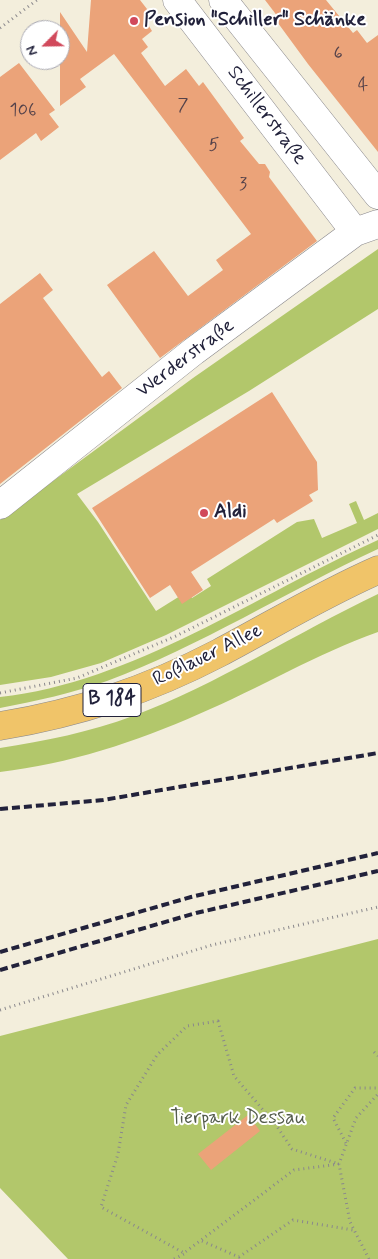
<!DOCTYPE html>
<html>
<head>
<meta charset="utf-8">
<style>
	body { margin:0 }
	#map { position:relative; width:378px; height:1259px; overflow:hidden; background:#f3eedc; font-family:Mynerve,sans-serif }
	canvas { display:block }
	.north { position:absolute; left:20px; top:20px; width:50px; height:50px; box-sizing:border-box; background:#fff; border:1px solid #a7a7b1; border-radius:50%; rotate:247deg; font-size:14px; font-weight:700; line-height:20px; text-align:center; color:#22223b }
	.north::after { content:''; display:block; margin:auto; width:18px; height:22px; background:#d1495b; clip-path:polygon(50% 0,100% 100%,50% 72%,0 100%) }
</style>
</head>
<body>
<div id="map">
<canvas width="378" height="1259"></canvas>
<div class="north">N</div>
</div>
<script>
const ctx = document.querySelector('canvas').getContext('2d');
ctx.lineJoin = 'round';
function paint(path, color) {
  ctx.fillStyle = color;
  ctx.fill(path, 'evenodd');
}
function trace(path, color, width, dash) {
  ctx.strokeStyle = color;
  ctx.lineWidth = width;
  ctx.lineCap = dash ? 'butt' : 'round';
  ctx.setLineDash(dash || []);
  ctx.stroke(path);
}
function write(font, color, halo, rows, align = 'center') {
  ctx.font = font + ' Mynerve,sans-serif';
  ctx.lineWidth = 4;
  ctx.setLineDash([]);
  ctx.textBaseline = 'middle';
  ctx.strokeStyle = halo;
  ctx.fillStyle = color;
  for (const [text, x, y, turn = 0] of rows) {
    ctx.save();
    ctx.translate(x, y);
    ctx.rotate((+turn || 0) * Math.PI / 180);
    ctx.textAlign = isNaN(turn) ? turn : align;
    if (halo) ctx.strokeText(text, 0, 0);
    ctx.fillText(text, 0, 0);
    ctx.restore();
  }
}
paint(new Path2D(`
	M378 249V309L249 391 77 494 98 522 156 611 188 591 192 598 211 586 207 579 297 522 314 519 322 538 357 523 349 504 356 501 364 520 378 513V529L166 635 101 663 51 677 0 685V520L193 378Z
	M378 540V549C287 591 201 646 107 681 72 693 37 701 0 708V697C132 683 258 594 378 540Z
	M378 594V632C316 654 260 688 199 714 136 742 68 764 0 772V748C45 741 90 732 133 716 218 684 296 633 378 594Z
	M378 939V1259H68L0 1188V1036Z`), '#b2c76b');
paint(new Path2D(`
	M91 0H140L154 18 147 23 152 31 142 39 148 47 141 53 165 86 186 69 199 86 203 82 244 138 240 141 259 164H265L270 172 269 177 317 241 160 358 107 285 154 251 188 296 223 270 216 260 251 234 114 54 80 79 86 87 60 106V12L87 52Z
	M265 0H326L353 33 357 30 367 43 378 35V152L308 64 275 19 278 17Z
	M19 63 55 110 49 114 59 127 41 141 36 133 0 160V77Z
	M40 273 53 290 43 298 102 377 109 371 122 388 0 484V304Z
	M272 392 317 462 318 490 309 495 313 501 277 523 274 519 191 572 203 590 182 604 170 585 150 598 92 508Z
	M248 1115 260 1131 211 1170 198 1154Z`), '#eba379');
const minor = new Path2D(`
	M177 0 355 232
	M223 0 378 195
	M0 505 194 351 355 232 378 224`);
const major = new Path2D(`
	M0 726C79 713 148 690 219 653 272 625 323 594 378 570`);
trace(minor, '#8a888c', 29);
trace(major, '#8a888c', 29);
trace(new Path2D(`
	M0 28 37 0
	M0 693 77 678 176 636 378 535
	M0 1010 212 945 378 907
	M218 1021 234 1076 276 1125 292 1149 339 1164 294 1170 184 1253 101 1207 118 1154 126 1105 157 1055 187 1026Z
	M374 1052 378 1056
	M346 1143 333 1118 355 1088H378
	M202 1241 239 1257 293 1220 353 1230
	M174 1259 184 1254
	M369 1259 350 1222 339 1164 356 1118 378 1094`), '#8a888c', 3, [1, 4]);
trace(minor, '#fff', 28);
trace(major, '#f0c469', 28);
trace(new Path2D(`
	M0 809 103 800 378 753
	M0 952 191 897 378 853
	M0 970 196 913 378 871`), '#22223b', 4, [8, 4]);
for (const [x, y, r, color] of [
	[134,21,5,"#d1495b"],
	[204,513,5,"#d1495b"]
]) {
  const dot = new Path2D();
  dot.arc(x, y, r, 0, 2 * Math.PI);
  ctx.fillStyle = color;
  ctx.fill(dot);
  trace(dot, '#fff', 2);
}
write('18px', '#54424a', null, [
	["6",338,54],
	["4",363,86],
	["7",183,106],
	["106",23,111],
	["5",214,146],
	["3",243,185]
]);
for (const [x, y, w] of [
	[112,700,58]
]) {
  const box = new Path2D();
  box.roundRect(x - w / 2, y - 16.5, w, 33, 4);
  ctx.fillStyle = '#fff';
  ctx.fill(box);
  trace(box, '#22223b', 1);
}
write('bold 19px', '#22223b', null, [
	["B 184",112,700]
]);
write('bold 20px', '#22223b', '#fff', [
	["Pension \"Schiller\" Schänke",144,21],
	["Aldi",214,513]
], 'left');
write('20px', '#22223b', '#fff', [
	["Schillerstraße",266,116,53],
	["Werderstraße",186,359,-37],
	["Roßlauer Allee",208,656,-26]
]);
write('20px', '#545c4c', '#fff', [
	["Tierpark Dessau",238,1119]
]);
</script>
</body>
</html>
